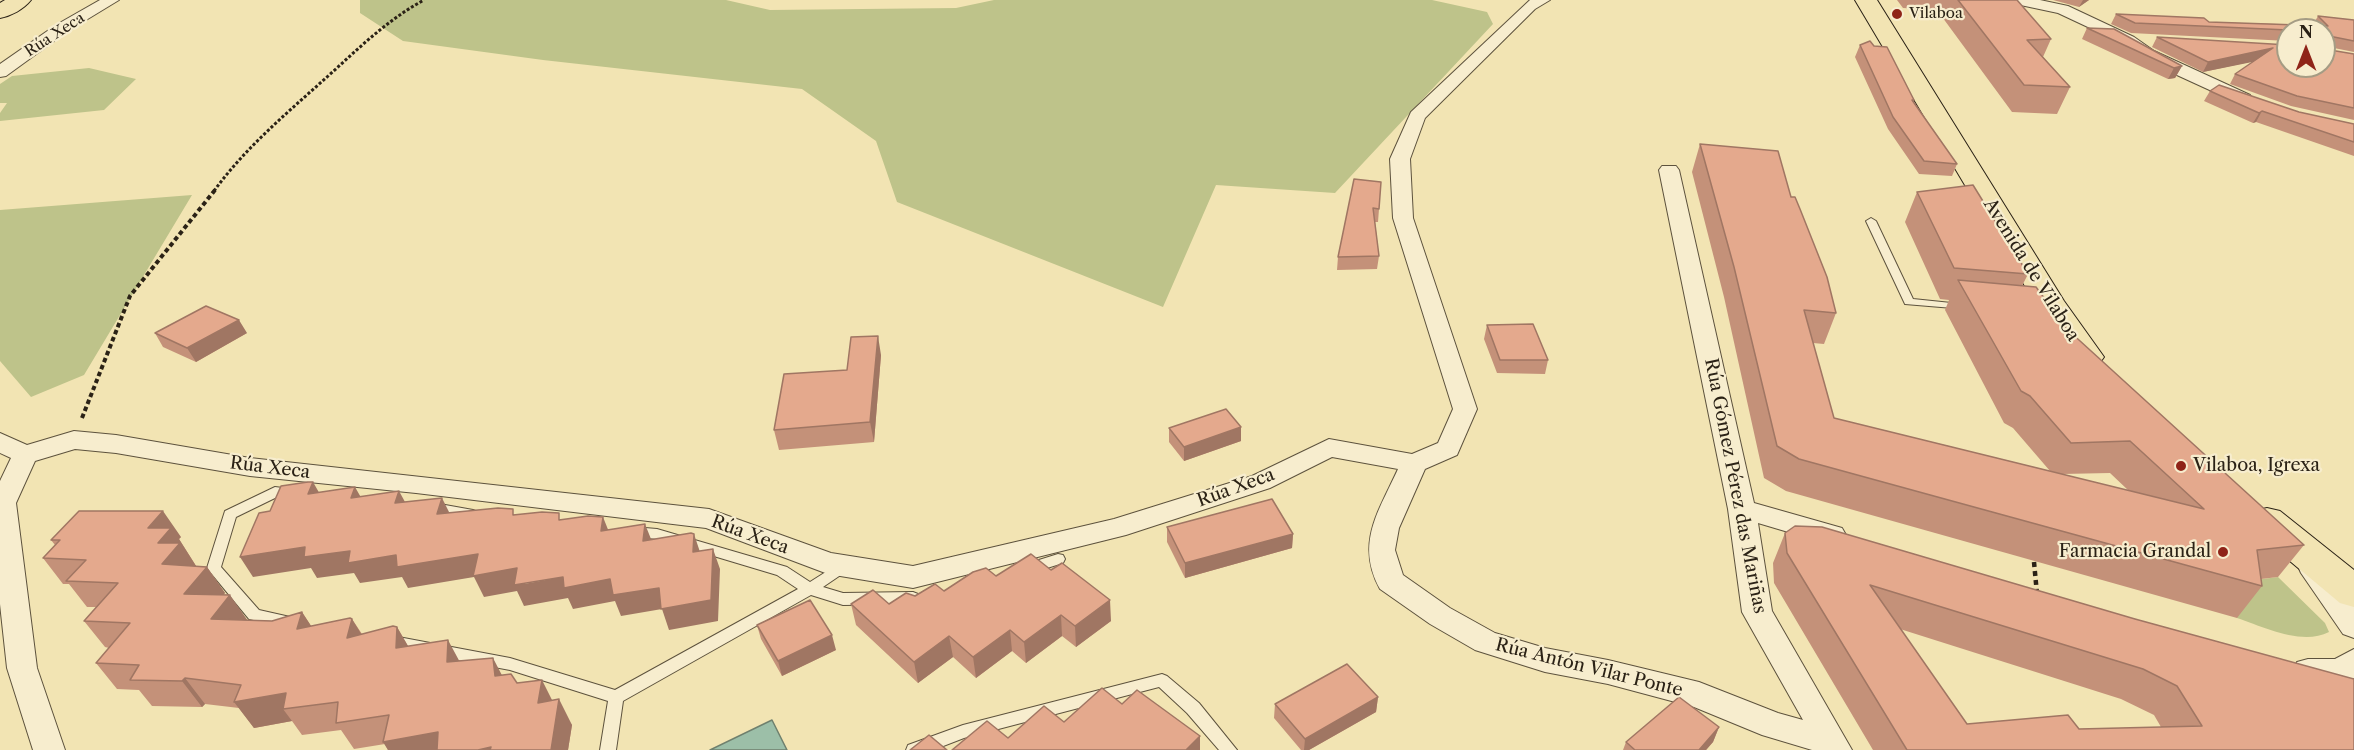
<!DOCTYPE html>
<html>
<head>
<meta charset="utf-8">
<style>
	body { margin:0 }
	#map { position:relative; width:2354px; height:750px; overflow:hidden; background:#f2e4b3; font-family:"Libre Caslon Text",serif }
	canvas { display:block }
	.north { position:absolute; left:2276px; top:18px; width:60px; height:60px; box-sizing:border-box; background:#f7edce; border:2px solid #a59c84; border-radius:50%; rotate:0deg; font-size:16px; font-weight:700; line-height:24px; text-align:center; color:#2b2216 }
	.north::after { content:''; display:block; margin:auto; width:21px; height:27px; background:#8f2418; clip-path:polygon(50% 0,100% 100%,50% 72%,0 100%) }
</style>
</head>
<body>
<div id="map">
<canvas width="2354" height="750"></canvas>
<div class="north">N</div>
</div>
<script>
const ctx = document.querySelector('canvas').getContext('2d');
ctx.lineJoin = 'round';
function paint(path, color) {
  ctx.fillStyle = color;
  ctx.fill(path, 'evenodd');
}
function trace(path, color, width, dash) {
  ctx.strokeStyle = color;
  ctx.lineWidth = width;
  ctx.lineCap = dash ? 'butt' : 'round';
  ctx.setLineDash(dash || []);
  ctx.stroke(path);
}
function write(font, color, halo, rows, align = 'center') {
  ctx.font = font + ' "Libre Caslon Text",serif';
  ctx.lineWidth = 4.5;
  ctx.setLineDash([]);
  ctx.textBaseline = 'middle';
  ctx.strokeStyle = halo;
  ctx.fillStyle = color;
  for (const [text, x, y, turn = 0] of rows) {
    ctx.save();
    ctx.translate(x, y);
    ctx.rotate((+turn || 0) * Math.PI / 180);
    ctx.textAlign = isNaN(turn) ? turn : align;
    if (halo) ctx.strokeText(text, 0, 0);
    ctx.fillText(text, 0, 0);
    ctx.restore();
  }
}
paint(new Path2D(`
	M360 0H726L770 10 956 8 994 0H1432L1487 12 1493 24 1335 193 1216 185 1163 307 897 202 876 141 802 89 543 60 403 41 360 13Z
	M89 68 136 79 104 110 0 121V113L7 103H0V84L12 76Z
	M192 195 84 375 31 397 0 361V210Z
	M2278 577 2325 623 2329 632C2302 646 2264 627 2237 618L2235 601 2240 582Z`), '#bec38a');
const water = new Path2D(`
	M772 720 787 750H710Z`);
paint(water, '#9cbfa8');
trace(water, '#6f806e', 1.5);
const service = new Path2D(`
	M1871 218 1876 221 1913 299 1961 304 1967 307 1965 309 1905 304 1866 221Z
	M275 487 299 490 301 493 299 496 277 497 236 517 221 567 259 610 299 619 301 623 299 627 294 629 249 619 207 568 225 511Z
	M434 503 473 510 478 512 480 515 478 518 473 520 429 511 427 508 429 505Z
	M633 527 657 529 787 567 810 582 843 561 848 562 850 566 848 570 823 587 843 593 913 592 918 594 920 598 918 602 913 604 843 605 811 595 623 701 616 750H600L608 701 510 670 393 648 388 646 385 642 388 638 393 636 510 658 615 690 798 589 777 575 657 539 628 536 626 532 628 528Z
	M1058 554 1063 555 1065 559 1063 563 1028 574 1023 573 1021 569 1023 565Z
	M1162 674 1167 676 1199 703 1237 750H1219L1187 713 1159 687 964 738 933 750H906L908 745 963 725Z`);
const minor = new Path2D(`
	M100 0H119L68 31 6 76 0 77V64L56 25Z
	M1530 0H1550L1535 9 1425 118 1410 159 1413 218 1477 409 1457 455 1425 469 1399 528 1395 550 1403 575 1450 608 1495 633 1545 648 1608 660 1699 682 1778 713 1803 720 1742 612 1728 509 1659 170 1662 166H1676L1679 170 1754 503 1842 528 1846 535 1842 542 1832 545 1758 523 1772 611 1852 750H1812L1762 735 1694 707 1608 684 1545 672 1475 650 1430 624 1380 589C1355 543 1379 511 1398 469L1332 457 1270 488 1126 535 913 588 828 574 706 528 416 493 250 476 116 453 75 449 35 461 16 503 37 668 65 750H33L7 668 0 604V481L11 458 0 453V433L27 445 74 431 116 435 250 458 709 509 831 553 913 566 1114 519 1252 476 1329 439 1412 454 1438 443 1453 409 1393 218 1390 159 1411 112Z
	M2008 0H2040L2068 6 2134 37 2154 51 2250 95 2253 99 2250 103H2238L2142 59 2122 43 2058 13 2011 3Z
	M2311 553 2321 557 2330 573 2354 603V638L2343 634 2301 573 2297 564 2301 557Z
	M2354 649V678C2338 687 2314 685 2297 680L2293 671 2297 662 2308 659H2335Z`);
const trunk = new Path2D(`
	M1855 0H1877L2064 301 2104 357 2099 364 2088 367 2077 364 2035 303Z
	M2267 508 2280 511 2354 570V607L2340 603 2254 531 2248 521 2254 511Z`);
const motorway = new Path2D(`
	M5 0H31C24 9 11 16 0 18V3Z`);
trace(service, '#5d523d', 2);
trace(minor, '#5d523d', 2);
trace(trunk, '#2b2216', 2);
trace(motorway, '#2b2216', 2);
trace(new Path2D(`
	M214 191C245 148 287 113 327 77 358 49 387 20 424 0`), '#2b2216', 3, [3, 2]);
trace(new Path2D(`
	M82 418 130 296 215 190`), '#2b2216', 4, [4.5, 3]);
trace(new Path2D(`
	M2034 562 2037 594`), '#2b2216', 4.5, [5, 4]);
paint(service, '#f7edce');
paint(minor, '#f7edce');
paint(trunk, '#f2e4b3');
paint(motorway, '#f2e4b3');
paint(new Path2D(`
	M1897 0H2017L2051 39 2043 57 2070 87 2057 114 2012 112 1937 10 1903 8Z
	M2053 0H2089L2079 7Z
	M2116 14 2209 22 2313 25 2318 16 2354 20V52L2329 47 2330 50 2354 54V120L2291 106 2230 84 2235 74 2254 61 2203 72 2152 47 2157 37 2288 66 2324 30H2288V41L2131 33 2111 24Z
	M2087 28 2182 66 2175 78 2168 79 2082 39Z
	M1860 45 1914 100V102L1957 164 1952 176 1919 174 1888 129 1855 57Z
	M2210 91 2299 112 2354 124V156L2256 122 2253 123 2204 101Z
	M1700 144 1791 197 1836 313 1824 344 1813 343 1834 418 2050 471 2013 428 2004 423 1945 310 1949 300 1940 299 1905 222 1917 192 2028 274 2022 286 2068 330 2304 545 2278 577 2261 579 2262 586 2237 618 1786 491 1764 478 1724 297 1692 172ZM2110 473 2129 491 2062 474Z
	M1354 179 1379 209 1378 222H1375L1379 256 1377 269 1337 270 1338 257Z
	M1487 325 1548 360 1545 374 1497 373 1484 339Z
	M155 333H247L196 362 163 347Z
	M881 355 874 442 779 450 774 430 847 370Z
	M1241 427V441L1184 461 1169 442V428Z
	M1167 527 1293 534 1292 548 1185 578 1167 542Z
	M1785 533 2135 619 2354 750H1873L1774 583 1773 563ZM1900 629 2121 699 2154 715 2161 727 2079 729 1967 724Z
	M181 537 179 539 196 566 207 567 225 593 223 595 247 620 272 621 302 612 311 626 352 619 362 634 397 627 408 646 502 675 552 700 572 725 568 750H388L385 744 354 749 341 730 302 735 292 721 254 728 239 708 205 704 202 707 152 706 139 690 117 689 96 663 109 648 105 647 84 621 96 607H87L69 584H63L43 558 55 545 51 540Z
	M1051 570 1111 621 1076 647 1062 636 1026 663 1012 651 976 678 953 657 918 683 856 625 851 604H889L915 596 944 591 996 576Z
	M757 625 836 650 782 676 761 639Z
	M1378 697 1376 712 1309 750H1301L1274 718 1275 704Z
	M1719 727 1713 742 1706 750H1623L1626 742Z`), '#c49179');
paint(new Path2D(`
	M2083 0H2089L2079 7Z
	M2273 48 2267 59 2203 72 2208 62Z
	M2182 66 2175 78 2168 79 2174 68Z
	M2262 111 2256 122 2253 123 2259 113Z
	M239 320 247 333 196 362 187 348Z
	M878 336 881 355 874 442 870 422Z
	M1241 427V441L1184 461V447Z
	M313 482 325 503 308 494Z
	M355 487 367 508 351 498Z
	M399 491 410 511 395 503Z
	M442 498 452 518 437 514Z
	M163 511 181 537 179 539 198 569 162 564 148 528Z
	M603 517 611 537 601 531Z
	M645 524 653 544 643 541Z
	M694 534 701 555 693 552Z
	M1293 534 1292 548 1185 578V563Z
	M305 547 396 555 478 554 517 568 524 584 713 549 720 569 718 621 669 630 662 609 621 616 615 601 573 609 568 598 524 606 517 591 484 597 474 577 408 588 402 577 360 583 354 573 317 578 311 568 253 577 240 557Z
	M207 567 225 593 203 620 184 594Z
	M230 595 248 621 211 619Z
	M1110 600 1111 621 1076 647 1075 626Z
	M302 612 319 638 297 629Z
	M1061 615 1062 636 1026 663 1024 642Z
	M352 619 368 645 347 638Z
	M397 627 412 653 396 648Z
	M1010 630 1012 651 976 678 973 657Z
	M832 635 836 650 782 676 778 661Z
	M949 636 953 657 918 683 914 662Z
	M448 640 462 666 447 662Z
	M493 658 507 685 495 676Z
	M185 678 205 704 202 707 182 681Z
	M542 680 555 706 538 703Z
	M286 693 283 709 292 721 254 728 234 702Z
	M1378 697 1376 712 1309 750H1304L1305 739Z
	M559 699 572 725 568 750H551Z
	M1719 727 1713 742 1706 750H1699Z
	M438 732 449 750H388L383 742Z
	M1200 736V750H1186Z
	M491 747 492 750H478Z`), '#a07663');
const building = new Path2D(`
	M1958 0H2017L2051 39 2027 40 2070 87 2024 85Z
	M2116 14 2204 18 2209 22 2328 26 2318 16 2354 20V41L2329 36 2330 50 2354 54V108L2297 96 2235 74 2273 48 2208 62 2157 37 2288 45V66H2324V30H2288L2135 23Z
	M2087 28 2114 29 2182 66 2174 68Z
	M1870 41 1874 46 1887 47 1914 100H1912L1957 164 1924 161 1893 117 1860 45Z
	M2219 85 2299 112 2354 124V142L2262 111 2259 113 2210 91Z
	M1700 144 1778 151 1791 197H1795L1800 209 1827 277 1836 313 1804 310 1834 418 2204 509 2130 441 2071 443 2030 396 2021 391 1958 280 2036 287 2068 330 2304 545 2257 550 2262 586 1799 459 1777 446 1734 267Z
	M1354 179 1381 182 1379 209 1373 208 1379 256 1338 257Z
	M1973 185 2028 274 1954 268 1917 192Z
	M206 306 239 320 187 348 155 333Z
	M1533 324 1548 360H1500L1487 325Z
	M878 336 870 422 774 430 784 374 847 370 851 337Z
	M1226 409 1241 427 1184 447 1169 428Z
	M308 482H313L308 494 355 487 351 498 399 491 395 503 442 498 437 514 498 508 513 509V515L542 512 559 513V520L588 516 603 517 601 531 645 524 643 541 691 533 694 534 693 552 713 549 711 600 661 609 659 588 613 595 610 579 564 588 563 577 514 585 517 568 473 576 478 554 397 567 396 555 348 563 350 551 304 557 305 547 240 557 259 513 270 511 281 486Z
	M1272 499 1293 534 1185 563 1167 527Z
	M79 511H163L148 528H171L158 543H180L162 564 207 567 184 594 230 595 211 619 272 621 302 612 297 629 350 618 352 619 347 638 393 626 397 627 396 648 448 640 447 662 493 658 495 676 511 674 517 683 542 680 538 703 559 699 551 750H490L491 747 478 750H437L438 732 383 742 389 715 336 723 338 702 283 709 286 693 234 702 241 685 185 678 182 681 130 680 139 665 96 663 130 623 84 621 118 583 66 581 86 560 43 558 60 540H51Z
	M1795 526 1822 527 2135 619 2354 679V750H1907L1787 553 1785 533ZM1870 585 2143 669 2177 686 2202 726 2079 729 2068 715 1967 724Z
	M1031 554 1051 570 1062 563 1110 600 1075 626 1061 615 1024 642 1010 630 973 657 949 636 914 662 851 604 873 590 889 604 906 593 915 596 935 584 944 591 973 572 986 568 996 576Z
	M810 600 832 635 778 661 757 625Z
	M1347 664 1378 697 1305 739 1275 704Z
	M1102 688 1122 704 1137 690 1200 736 1186 750H952L987 721 1008 738 1044 706 1064 722Z
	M1679 697 1719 727 1699 750H1635L1626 742Z
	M929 735 947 750H910Z`);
paint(building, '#e4a98d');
trace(building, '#a07663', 1.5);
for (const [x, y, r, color] of [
	[1897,14,6,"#8f2418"],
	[2181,466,6,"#8f2418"],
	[2223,552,6,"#8f2418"]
]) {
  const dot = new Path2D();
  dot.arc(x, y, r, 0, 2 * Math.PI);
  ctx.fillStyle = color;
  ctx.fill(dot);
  trace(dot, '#f7edce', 2);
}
write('15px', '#2b2216', '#f7edce', [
	["Vilaboa",1909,14]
], 'left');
write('15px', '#2b2216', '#f7edce', [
	["Rúa Xeca",55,35,-33]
]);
write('18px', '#2b2216', '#f7edce', [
	["Avenida de Vilaboa",2031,270,58],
	["Rúa Xeca",270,468,7],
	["Rúa Gómez Pérez das Mariñas",1735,486,79],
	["Rúa Xeca",1236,488,-20],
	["Rúa Xeca",750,535,20],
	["Rúa Antón Vilar Ponte",1589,668,14]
]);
write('18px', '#2b2216', '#f7edce', [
	["Vilaboa, Igrexa",2193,466],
	["Farmacia Grandal",2211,552,"right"]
], 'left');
</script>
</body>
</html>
